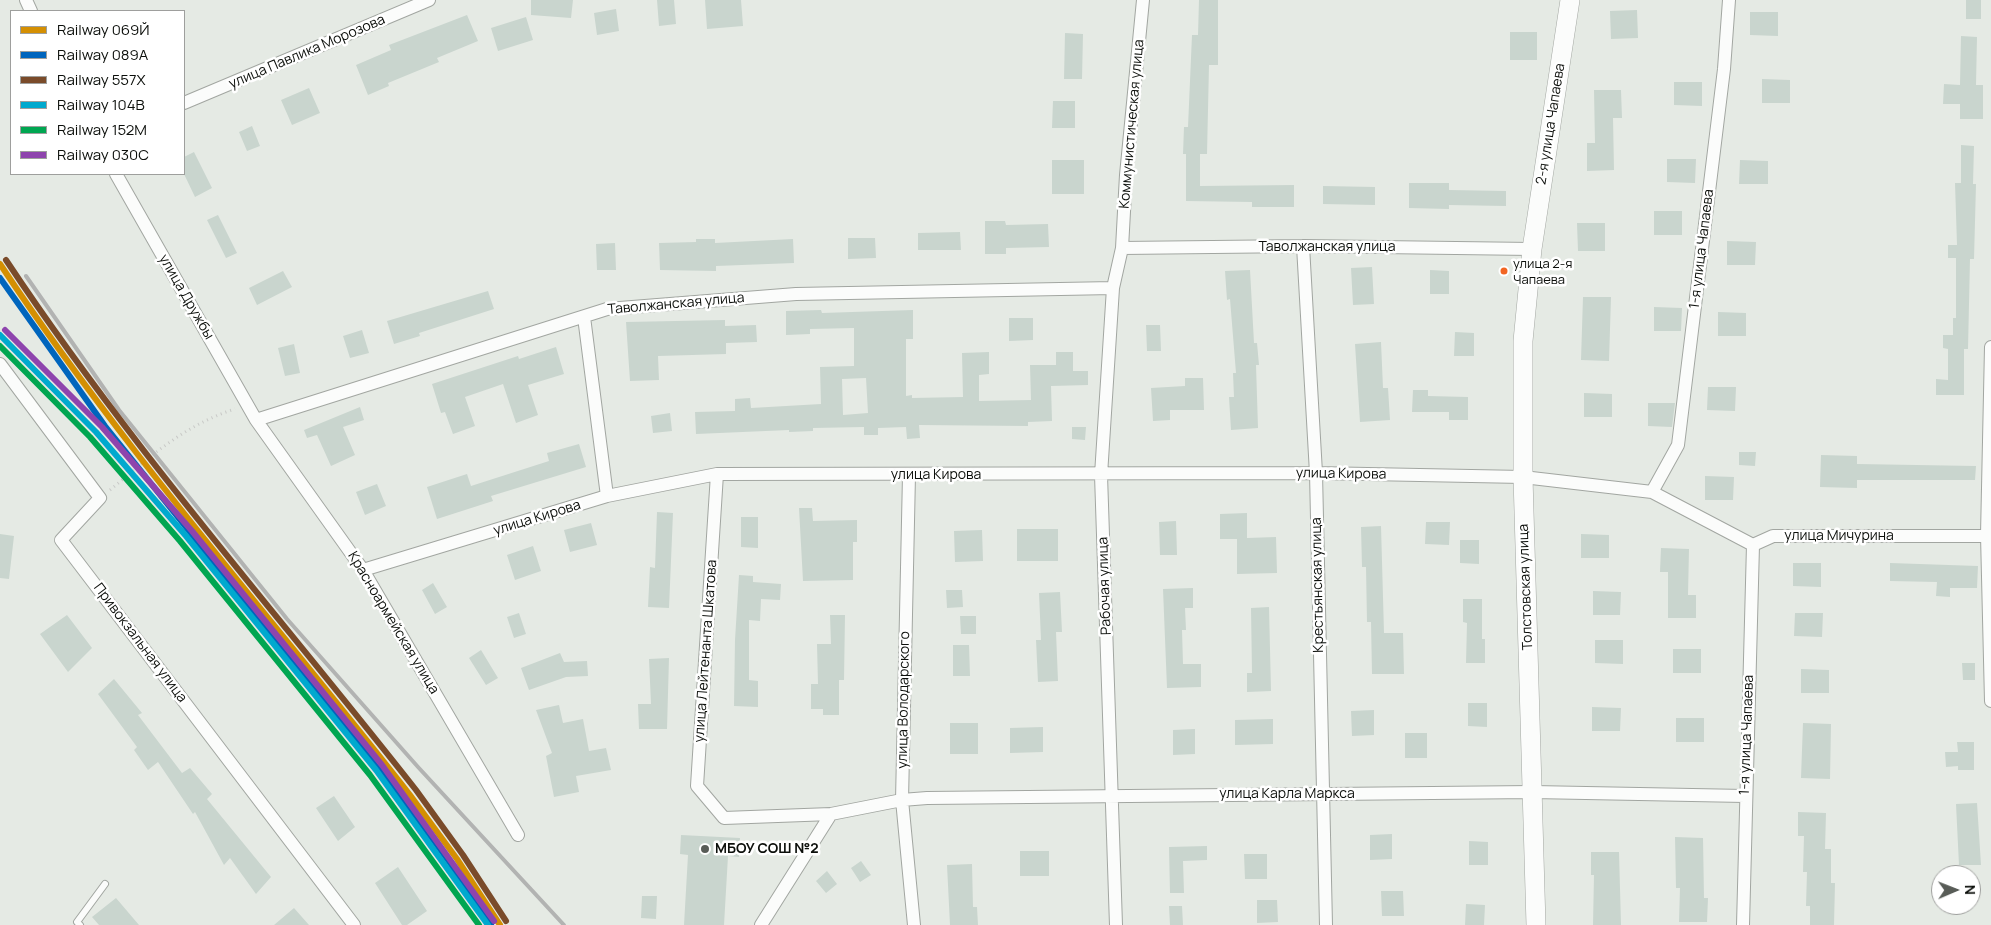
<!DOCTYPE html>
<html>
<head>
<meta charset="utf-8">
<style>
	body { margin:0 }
	#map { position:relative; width:1991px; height:925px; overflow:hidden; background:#e5eae4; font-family:Manrope,sans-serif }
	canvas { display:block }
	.legend { position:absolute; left:10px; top:10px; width:175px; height:165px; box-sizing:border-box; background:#fff; border:1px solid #9e9f9d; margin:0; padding:6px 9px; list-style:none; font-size:15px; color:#0c0f0b }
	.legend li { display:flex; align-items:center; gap:10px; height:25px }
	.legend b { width:25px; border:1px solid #9e9f9d }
	.north { position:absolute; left:1931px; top:865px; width:50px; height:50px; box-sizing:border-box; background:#fff; border:1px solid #9e9f9d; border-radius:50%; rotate:89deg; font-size:14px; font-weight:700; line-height:20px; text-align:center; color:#0c0f0b }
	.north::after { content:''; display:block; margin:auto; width:18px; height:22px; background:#585c57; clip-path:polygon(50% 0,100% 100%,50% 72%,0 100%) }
</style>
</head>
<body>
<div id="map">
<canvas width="1991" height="925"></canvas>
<ul class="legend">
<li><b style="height:6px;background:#d48f02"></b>Railway 069Й</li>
<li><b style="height:6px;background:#0065bd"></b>Railway 089А</li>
<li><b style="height:6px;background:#7a4b2a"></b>Railway 557Х</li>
<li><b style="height:6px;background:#00a9ce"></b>Railway 104В</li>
<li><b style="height:6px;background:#00a651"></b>Railway 152М</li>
<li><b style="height:6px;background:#8e44ad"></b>Railway 030C</li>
</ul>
<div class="north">N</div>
</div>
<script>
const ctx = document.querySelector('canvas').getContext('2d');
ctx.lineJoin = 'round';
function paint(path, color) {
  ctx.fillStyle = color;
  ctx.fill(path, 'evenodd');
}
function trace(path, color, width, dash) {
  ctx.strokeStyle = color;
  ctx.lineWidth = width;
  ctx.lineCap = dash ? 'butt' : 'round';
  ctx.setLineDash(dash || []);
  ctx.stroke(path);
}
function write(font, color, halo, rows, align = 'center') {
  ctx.font = font + ' Manrope,sans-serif';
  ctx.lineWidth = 5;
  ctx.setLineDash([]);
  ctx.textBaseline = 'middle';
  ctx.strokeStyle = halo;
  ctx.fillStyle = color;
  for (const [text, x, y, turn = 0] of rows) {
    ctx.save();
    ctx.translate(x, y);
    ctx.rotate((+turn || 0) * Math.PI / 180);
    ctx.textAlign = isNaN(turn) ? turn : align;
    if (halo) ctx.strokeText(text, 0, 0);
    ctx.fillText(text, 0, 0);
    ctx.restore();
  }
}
paint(new Path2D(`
	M531 0H573L571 18 531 15Z
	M657 0H674L676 24 659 26Z
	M705 0H741L743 26 707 29Z
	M1199 0H1218V65H1209L1207 154H1200V186L1294 185V207H1252V202L1186 201V154H1183L1184 127H1188L1192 35H1198Z
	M1966 0H1981V19H1966Z
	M616 9 619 31 597 35 594 13Z
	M1637 10 1638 38 1611 39 1610 11Z
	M1750 12H1778V36L1750 35Z
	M467 15 478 41 437 58 439 62 388 83 389 86 368 95 356 65 391 50 389 45Z
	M526 17 533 40 498 51 491 28Z
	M1510 32H1537V60H1510Z
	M1065 33 1083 34 1082 79H1064Z
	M1961 36 1977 37 1976 85H1983V119H1960V104H1943L1944 84 1960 85Z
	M1762 79 1790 80V103H1762Z
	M1674 82H1702V106L1674 105Z
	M309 88 320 113 292 125 281 100Z
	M1594 90H1621L1622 118H1613L1614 170 1587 171V143H1595Z
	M1053 101H1075V128H1052Z
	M252 126 260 146 247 151 239 132Z
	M1961 145 1974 146 1973 184H1976L1974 259H1970L1968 349H1964V395H1936V379L1948 380V349L1943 348V335H1953V318H1956V258H1948V245H1957L1955 183H1961Z
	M194 152 212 188 195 197 184 174V157Z
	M1667 159H1696L1695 183 1667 182Z
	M1052 160H1084V194H1052Z
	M1740 160 1768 161V184H1739Z
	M1409 183H1449V190L1506 191V206L1449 205V209L1409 208Z
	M1323 186 1375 187V205L1323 204Z
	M1654 211H1682V235H1654Z
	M218 215 237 253 226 258 207 220Z
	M985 221H1005L1006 225 1048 224 1049 247 1006 248V254H985Z
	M1577 223H1605V251H1578Z
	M960 232 961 250H918V233Z
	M848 238H875L876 258 848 259Z
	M696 239H715V243L793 239 794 263 716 266V271L660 270 659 243 696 242Z
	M1727 241 1756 242 1755 265H1727Z
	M615 243 616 270H597L596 244Z
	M1372 267 1374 304 1353 305 1351 268Z
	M1250 270 1254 343H1257L1259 365H1256L1258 428 1231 430 1229 397H1234L1233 373H1236L1230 299 1227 300 1225 271Z
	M1430 270 1449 271V294H1430Z
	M283 271 292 287 257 305 249 288Z
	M488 291 494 309 419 333 420 336 394 344 387 321Z
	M1583 297H1611L1609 361 1581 360Z
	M1654 307 1682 308 1681 331H1654Z
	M821 310 822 313 913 310V339H906V396L912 395V398L963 397 962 353 989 352V374L979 375V401L1031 400 1030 365H1056V352H1073V371H1088V385L1051 386 1052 421 1028 422V426L919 425 920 438 907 439 906 427 878 428V435H864V427L813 428V431L789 432V430L696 434 695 412 735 411V399L750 398 751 408 821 404 820 367 854 366V328L810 329V334L786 335V311ZM866 378 868 413 843 415 842 379Z
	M1718 312 1746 313V336H1718Z
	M1009 318H1033V340L1009 341Z
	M725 320V326L756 325 757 342 726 343V354L658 356 659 380 630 381 626 322Z
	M1146 325H1160L1161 351H1147Z
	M362 330 369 353 350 358 343 336Z
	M1455 332 1474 333V356H1454Z
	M1381 342 1383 388H1388L1390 420 1360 422 1355 344Z
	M294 344 300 373 285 376 278 348Z
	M556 347 564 374 528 385 538 415 516 423 503 384 465 397 475 426 453 434 445 412 441 413 432 384 518 356 519 359Z
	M1185 378H1203L1204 410H1170V420L1153 421 1151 388 1185 386Z
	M1708 387H1736L1735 411 1707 410Z
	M1413 390H1428V396L1468 397V420H1449V412H1412Z
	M1584 393 1612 394V417H1584Z
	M1648 403H1675L1672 427 1648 426Z
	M360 407 364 420 343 427 355 455 331 466 317 435 307 438 304 430Z
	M670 413 672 431 653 433 651 416Z
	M1072 427H1086L1085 440 1072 439Z
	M579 444 586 467 491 496 493 501 437 519 427 487 467 474 471 486 549 461 547 453Z
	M1739 452H1756L1755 466 1739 465Z
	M1821 455 1857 456V464L1976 466 1975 480H1857V488L1820 487Z
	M1705 476 1734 477 1733 500H1705Z
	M377 484 386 506 365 515 356 492Z
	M799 508H812L813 521 857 520V542H853V580L803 581Z
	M657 512 673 513 669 608 648 607 650 567 655 568Z
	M1247 513V538L1276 537 1277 573 1237 574V539H1220V514Z
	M741 517H758V548L741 547Z
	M1176 521 1177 555H1160L1159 522Z
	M1426 522H1450L1449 545 1425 544Z
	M591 523 597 545 570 552 564 530Z
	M1381 526 1384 633H1403L1404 674H1372L1371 622H1367L1366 567H1362L1361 527Z
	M1017 529H1058V561H1017Z
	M982 530 983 561 955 562 954 531Z
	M0 534 14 536 9 579 0 578Z
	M1581 534 1609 535V558H1581Z
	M1460 540H1479V564L1460 563Z
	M533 546 541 571 515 580 507 555Z
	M1661 548 1689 549 1688 595H1696V618H1668V572H1660Z
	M1793 563H1821V587L1793 586Z
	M1890 563 1978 566 1977 588H1950V597L1936 596 1937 582 1890 581Z
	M739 575 753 576V582L781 584 780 600 761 599 760 621 749 620V680L758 681V707L734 706 735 640Z
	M433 583 447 607 435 614 422 590Z
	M1193 588V608H1185L1186 630H1182L1183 664H1201V687L1167 688 1163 589Z
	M946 590H962L963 607 947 608Z
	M1593 591 1621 592 1620 615H1593Z
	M1060 592 1062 632H1056L1058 681 1038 682 1036 640H1041L1039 593Z
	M1463 599H1482V639H1485V663H1466L1467 623 1463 622Z
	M1269 607 1271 691 1247 692V673H1252L1251 608Z
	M519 613 526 634 514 638 507 617Z
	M1795 613H1823L1822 637 1794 636Z
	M67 615 92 648 68 672 40 634Z
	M830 615H845L844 680H839V715H823V709H811V684H818L817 644H831Z
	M960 616H976V634H961Z
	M1595 640H1623V664L1595 663Z
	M953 645H969L970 676H953Z
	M1673 649H1701V673H1673Z
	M481 650 498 678 486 685 469 658Z
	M560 653 564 662 587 661 588 676 566 677 529 690 521 668Z
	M669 658 667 729H639L638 704H651L649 659Z
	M1962 663H1975V680H1963Z
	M1801 669 1829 670V693H1801Z
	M114 679 142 713 138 715 182 773 190 768 212 794 207 799 271 877 256 894 230 858 224 865 195 812 193 814 158 762 148 770 134 750 137 747 98 694Z
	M1468 703H1487V727L1468 726Z
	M559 705 563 723 583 719 589 751 606 748 611 770 576 776 579 792 554 797 546 756 552 753 536 710Z
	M1592 707 1621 708 1620 731H1592Z
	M1374 710V735L1352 736 1351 711Z
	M1676 718H1704V742H1676Z
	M1273 719V744L1235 745V720Z
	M950 723H978V754H950Z
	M1803 723 1831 724 1830 779 1801 778Z
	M1043 727V752L1010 753V728Z
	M1195 729V754L1173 755V730Z
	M1405 733H1427V758H1405Z
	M1957 742H1974V770H1958V766L1946 767 1945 752H1958Z
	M334 796 355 827 338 841 316 808Z
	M1977 803 1981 865H1959L1956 804Z
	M1798 812 1826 813 1825 849H1831V883H1835L1834 925H1810V906H1806L1807 872H1803L1804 836H1798Z
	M1392 834V859L1370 860V835Z
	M681 835 740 838 739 857 728 856 724 925H684L688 855 680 854Z
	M1675 837 1703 838 1704 898H1708L1707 922H1679L1680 888H1676Z
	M1469 841 1488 842V865H1469Z
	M1207 846V860L1183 861 1184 893H1170L1169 847Z
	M1020 851H1049V876H1020Z
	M1591 852H1619L1621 925H1593L1594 875H1591Z
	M1244 854H1267V879H1245Z
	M861 861 871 875 860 882 851 868Z
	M972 864 973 907H977L978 925H950L947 865Z
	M398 867 427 911 407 925H402L375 883Z
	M827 871 837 884 826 893 816 881Z
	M1381 891H1403L1404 916H1382Z
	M642 896H657L656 919 641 918Z
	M116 898 139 925H99L92 917Z
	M1257 900H1277L1278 922 1257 923Z
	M1466 904 1485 905 1484 925H1465Z
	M1169 906H1182L1183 925H1170Z
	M294 908 309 925H274Z`), '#c9d5ce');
const lane = new Path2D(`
	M80 925 77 922 105 884`);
const street = new Path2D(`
	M26 0 31 11
	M184 103 429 0
	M116 174 256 420 363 570 518 835
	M1303 246 1316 473 1326 925
	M1122 248 1303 246 1532 249
	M584 317 607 496
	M1991 347 1987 535 1991 701
	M0 364 100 498 61 540 354 925
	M256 420 607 309 796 294 1113 288
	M717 474 697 786 724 818 831 814 902 800 927 798 1533 792 1745 796
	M909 475 902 800 914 925
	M1652 492 1678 445 1724 69 1729 0
	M363 570 607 496 717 474 1316 473 1523 477 1652 492 1753 545 1773 536H1991
	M761 925 831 814
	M1116 925 1101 475 1113 288 1122 248 1126 175 1143 0
	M1743 925 1753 545`);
const secondary = new Path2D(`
	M1536 925 1523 477V341L1532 249 1570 0`);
trace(lane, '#a2a6a1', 8);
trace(street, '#a2a6a1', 14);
trace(secondary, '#a2a6a1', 20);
trace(new Path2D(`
	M110 490C150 457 184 425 235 409`), '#c8c9c7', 3, [1, 4]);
trace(lane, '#fbfcfb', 6);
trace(street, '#fbfcfb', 12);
trace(secondary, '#fbfcfb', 19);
trace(new Path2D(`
	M26 276 119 410 287 619 418 767 564 925
	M488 906 501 925`), '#b2b3b2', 4);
trace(new Path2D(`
	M0 264C124 451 272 618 410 795L457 859 500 925`), '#d48f02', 6);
trace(new Path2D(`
	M0 278 105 426 404 800 450 863 491 925`), '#0065bd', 6);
trace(new Path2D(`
	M6 260C130 447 278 614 416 790L463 855 506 921`), '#7a4b2a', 6);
trace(new Path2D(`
	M0 335 96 432 186 536 376 770 488 925`), '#00a9ce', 6);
trace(new Path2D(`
	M0 346 90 437 180 541 370 775 479 925`), '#00a651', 6);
trace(new Path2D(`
	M5 330 102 427 192 531 382 765 494 921`), '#8e44ad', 6);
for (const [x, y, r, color] of [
	[1504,271,4.5,"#f26522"],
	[705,849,5,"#585c57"]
]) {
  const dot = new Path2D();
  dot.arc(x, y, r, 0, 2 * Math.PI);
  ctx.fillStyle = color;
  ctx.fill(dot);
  trace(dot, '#fff', 2);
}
write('13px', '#0c0f0b', '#fff', [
	["улица 2-я",1513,264],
	["Чапаева",1513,280]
], 'left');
write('14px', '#0c0f0b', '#fff', [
	["улица Павлика Морозова",307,52,-23],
	["Коммунистическая улица",1132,124,-85],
	["2-я улица Чапаева",1551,124,-81],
	["Таволжанская улица",1327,247],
	["1-я улица Чапаева",1702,249,-83],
	["улица Дружбы",186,297,60],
	["Таволжанская улица",676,304,-5],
	["улица Кирова",1341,474,1],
	["улица Кирова",936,475],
	["улица Кирова",537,518,-17],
	["улица Мичурина",1839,536],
	["Крестьянская улица",1318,585,-91],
	["Рабочая улица",1105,586,-92],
	["Толстовская улица",1526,587,-92],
	["Красноармейская улица",393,623,59],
	["Привокзальная улица",140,643,53],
	["улица Лейтенанта Шкатова",706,651,-86],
	["улица Володарского",904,700,-89],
	["1-я улица Чапаева",1747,735,-88],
	["улица Карла Маркса",1287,794]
]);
write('bold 14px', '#0c0f0b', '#fff', [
	["МБОУ СОШ №2",715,849]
], 'left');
</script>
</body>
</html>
